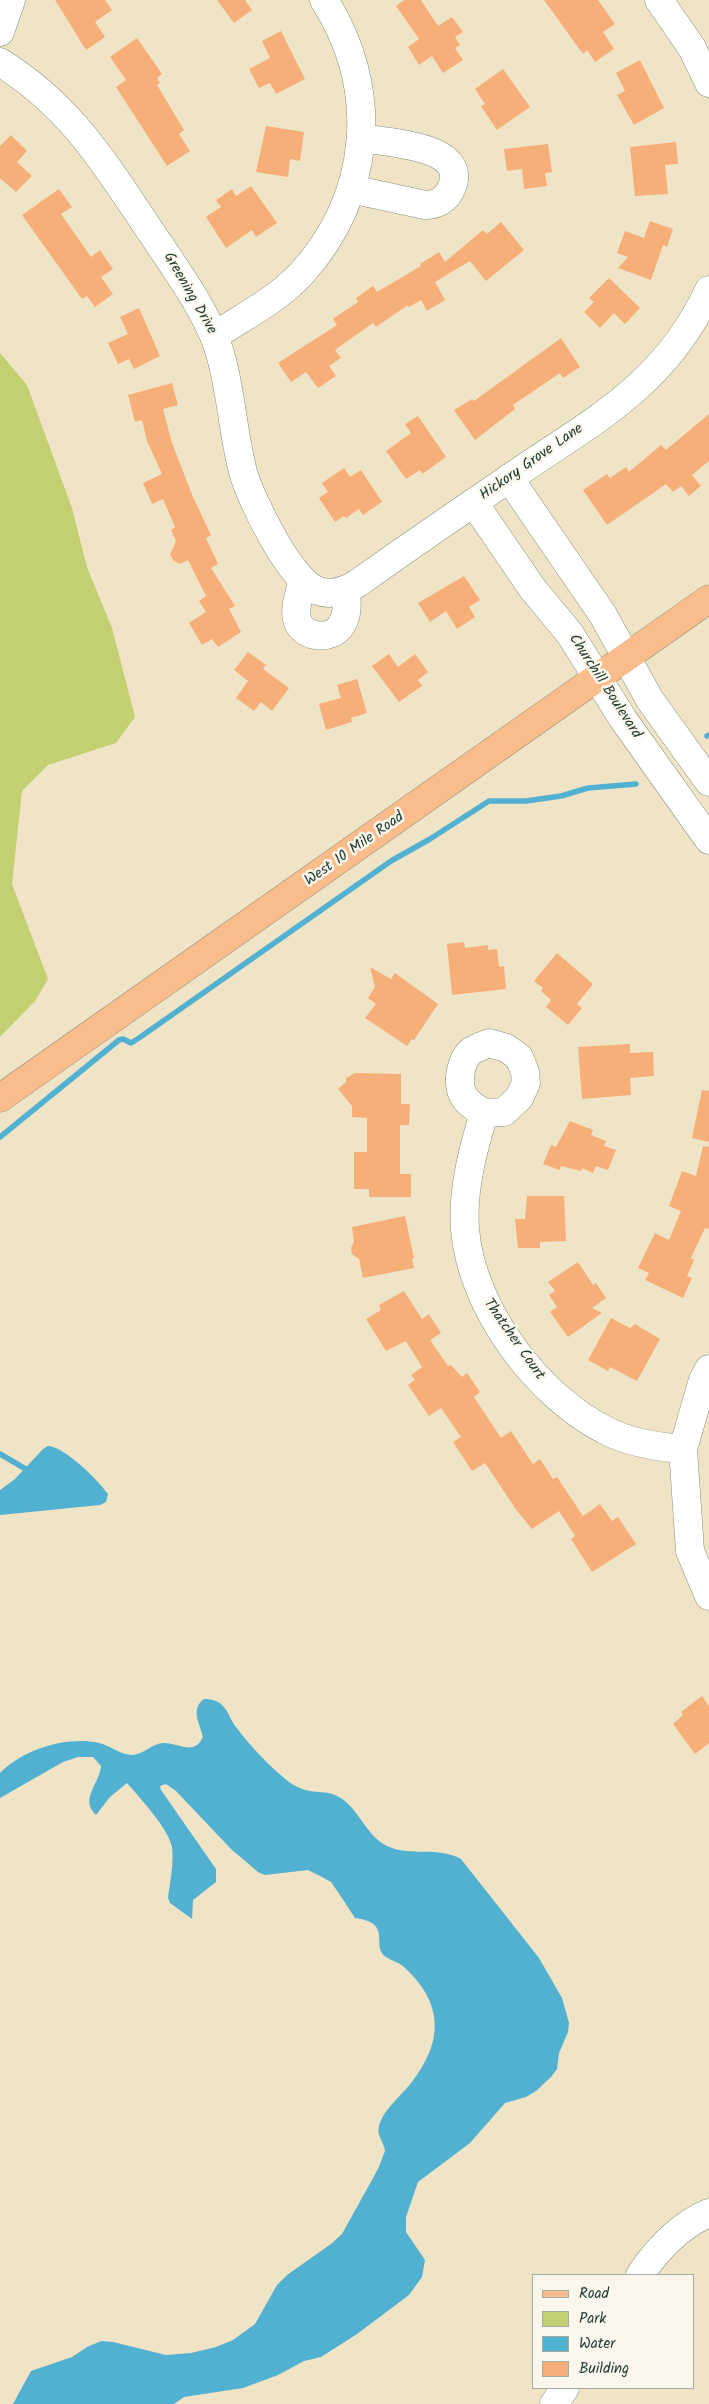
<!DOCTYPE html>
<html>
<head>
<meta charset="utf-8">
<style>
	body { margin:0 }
	#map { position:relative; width:709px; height:2404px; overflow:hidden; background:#f0e4c7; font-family:Kalam,sans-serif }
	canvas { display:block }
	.legend { position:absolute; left:532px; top:2274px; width:162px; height:115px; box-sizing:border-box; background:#fbf7ec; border:1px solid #a3ada2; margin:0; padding:6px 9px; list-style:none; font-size:15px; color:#1f3d34 }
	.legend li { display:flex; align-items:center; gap:10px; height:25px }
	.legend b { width:25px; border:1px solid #a3ada2 }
</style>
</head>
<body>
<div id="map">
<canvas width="709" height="2404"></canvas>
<ul class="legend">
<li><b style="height:6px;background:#f9bc8a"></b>Road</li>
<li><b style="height:14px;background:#c3d072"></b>Park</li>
<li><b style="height:14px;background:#52b0d1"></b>Water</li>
<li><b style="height:14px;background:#f6af79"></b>Building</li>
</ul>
</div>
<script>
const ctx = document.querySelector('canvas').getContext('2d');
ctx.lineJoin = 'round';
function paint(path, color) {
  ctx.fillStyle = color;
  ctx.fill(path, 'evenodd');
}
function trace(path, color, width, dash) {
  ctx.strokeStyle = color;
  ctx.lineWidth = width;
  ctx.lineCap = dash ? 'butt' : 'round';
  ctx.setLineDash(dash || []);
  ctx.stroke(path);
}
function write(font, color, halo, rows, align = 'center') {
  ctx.font = font + ' Kalam,sans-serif';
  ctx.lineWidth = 5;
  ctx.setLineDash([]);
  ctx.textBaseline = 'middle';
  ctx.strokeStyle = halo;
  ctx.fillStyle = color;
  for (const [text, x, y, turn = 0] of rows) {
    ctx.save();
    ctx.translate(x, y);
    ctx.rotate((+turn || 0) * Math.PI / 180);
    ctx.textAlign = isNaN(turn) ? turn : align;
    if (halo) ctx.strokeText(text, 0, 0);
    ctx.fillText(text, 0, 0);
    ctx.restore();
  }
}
paint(new Path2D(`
	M0 353 27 385 72 508 87 567 112 628 135 717 116 743 48 765 22 791 12 884 48 979 35 1001 0 1037Z`), '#c3d072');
paint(new Path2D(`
	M48 1446C65 1447 98 1480 108 1494L106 1502 100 1505 0 1515V1490L15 1479 43 1449Z
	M204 1699C210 1699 217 1700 222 1705 228 1710 231 1721 236 1727 250 1746 270 1767 289 1782 310 1797 324 1788 339 1797 359 1808 365 1835 387 1846 410 1857 438 1846 461 1859L539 1958 562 1998 569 2023 568 2032 559 2053 557 2069 551 2077 536 2091 526 2097 505 2103 470 2143 418 2182 406 2217V2232L425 2260 422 2277 409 2295 357 2334 321 2357 304 2361 278 2375 243 2388 184 2397 174 2404H13L31 2371 72 2357 87 2347 101 2341 113 2342 166 2355 191 2353 216 2347 233 2340 255 2324 277 2285 287 2275 331 2244 342 2234 378 2169 385 2151C384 2142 376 2135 379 2126 383 2110 401 2096 411 2083 444 2041 444 2003 403 1966 398 1962 392 1961 386 1957 370 1946 394 1923 355 1918L340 1895 331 1882 322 1877 308 1870 265 1875 258 1872 231 1849 176 1791 166 1784 160 1786 161 1790 216 1869V1882L193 1900 192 1919 170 1903 168 1898C170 1881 174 1863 172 1847 168 1828 140 1798 127 1783L110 1797 96 1815C79 1799 100 1783 101 1766L93 1757H78L63 1762 0 1798V1773C24 1749 66 1736 99 1743 111 1746 119 1754 131 1755 143 1755 151 1744 163 1743 178 1742 194 1757 203 1737 200 1724 190 1709 204 1699Z`), '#52b0d1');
trace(new Path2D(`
	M707 736 709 735
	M0 1137 119 1040 123 1039 131 1043 139 1038 391 861 430 839 489 801H526L561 796 588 788 636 784
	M0 1454 24 1468`), '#52b0d1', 5.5);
paint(new Path2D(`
	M55 0H105L112 10 95 22 105 37 86 50Z
	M217 0H245L252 10 234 23Z
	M404 0H421L438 26 452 17 463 32 455 37 460 45 455 48 463 60 443 73 432 56 419 65 408 47 419 39 396 6Z
	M544 0H598L615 24 603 32 614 49 595 62 587 50 583 54Z
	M281 31 305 79 276 94 270 83 259 88 249 69 270 58 262 41Z
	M137 38 162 74 157 78 160 83 157 85 184 130 179 134 190 151 167 166 116 87 126 80 110 57Z
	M640 60 664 108 634 125 617 95 625 91 616 73Z
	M503 69 530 107 497 130 481 106 485 104 475 89Z
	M266 126 304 132 300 161 290 159 288 177 256 172Z
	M11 135 27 151 17 162 32 176 16 192 1 179 0 180V146Z
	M676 142 678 164 665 165 668 194 635 196 630 147Z
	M548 144 552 172 545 173 547 186 524 189 522 169 507 171 504 149Z
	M251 186 277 223 256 237 252 230 226 248 206 217 221 207 216 200 232 189 236 196Z
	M59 189 72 207 61 214 91 257 100 250 113 269 101 277 113 294 95 307 87 296 82 299 22 215Z
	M650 221 673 229 667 247 663 245 651 280 618 268 628 257 617 253 625 231 644 238Z
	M501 222 524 250 486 281 470 261 435 282 445 300 427 311 421 300 409 307 408 305 376 327 373 323 335 350 341 358 329 366 336 376 318 388 306 372 291 382 278 363 337 325 333 319 358 302 356 298 373 286 377 292 421 266 420 264 439 252 445 262 483 230 487 234Z
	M609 278 640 308 625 324 614 313 600 328 584 312 594 302 589 298Z
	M139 308 160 356 134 369 129 359 118 364 108 343 128 334 120 317Z
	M561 338 580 367 563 378 560 373 513 405 515 409 475 440 454 410 472 399 474 401Z
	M172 383 178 405 163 409 172 443 193 497 211 535 206 538 218 564 211 568 235 606 229 609 241 632 218 647 212 639 202 645 189 623 206 612 199 601 206 596 188 560 180 564 174 561 170 555 176 541 171 530 175 527 163 499 152 504 143 483 162 474 147 441 142 420 135 422 128 395Z
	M709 414V461L692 475 701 486 689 496 681 486 673 492 666 484 607 525 583 490 607 474 610 478 626 467 629 472 661 445 666 450Z
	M418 416 446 457 422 474 420 470 406 479 386 451 411 433 405 424Z
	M344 468 350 477 361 470 382 502 363 515 359 509 346 518 344 516 335 522 319 498 328 492 322 483Z
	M464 576 480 600 469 607 475 617 457 629 446 611 430 622 418 603Z
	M248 652 266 665 263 669 289 688 272 711 261 702 254 711 236 698 248 681 234 670Z
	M389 654 398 667 415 654 428 672 418 680 422 686 399 702 372 666Z
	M357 679 367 713 351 718 352 722 326 730 319 704 341 698 337 685Z
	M464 942 465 948 488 945V950L497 949 499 967 504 966 506 989 452 995 447 944Z
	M557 953 593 984 577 1004 582 1008 568 1025 546 1007 551 1000 541 991 543 988 534 981Z
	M370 967 391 979 395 973 438 1004 414 1040 412 1039 407 1046 365 1018 376 1004 368 998 375 987Z
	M630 1044V1053L653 1052 654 1076 630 1078 631 1095 582 1099 578 1047Z
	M355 1073 401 1074V1104H410L409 1125H400V1174H411V1197H369V1189H354V1152H367V1118L352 1117V1106L338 1089 346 1082V1078Z
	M702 1090 709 1091V1142L692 1138Z
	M570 1121 593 1130 591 1135 606 1141 604 1146 616 1150 608 1170 596 1166 593 1173 582 1168 581 1171 561 1166 560 1170 543 1164 551 1145 556 1147Z
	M703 1146 709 1147V1229L705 1228 691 1258 694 1260 687 1276 692 1278 683 1298 645 1280 649 1273 638 1268 655 1233 669 1240 681 1211 669 1206 682 1171 696 1176Z
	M527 1196H564L566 1241 540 1242V1248H518L515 1219H525Z
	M405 1216 414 1258 412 1259 414 1268 363 1278 359 1259 352 1254 351 1248 354 1242 352 1227Z
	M578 1262 593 1285 596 1283 606 1298 592 1308 602 1313 568 1337 550 1312 557 1307 549 1295 555 1291 548 1282Z
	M404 1291 422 1319 429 1314 441 1333 430 1340 448 1366 451 1365 462 1377 467 1373 480 1392 474 1397 501 1438 511 1431 533 1464 540 1459 553 1479 557 1477 583 1516 600 1504 612 1521 618 1517 636 1544 592 1572 571 1539 575 1536 559 1511 532 1529 517 1511 485 1463 472 1471 453 1442 461 1437 441 1408 429 1416 408 1385 415 1380 411 1375 422 1367 406 1341 386 1351 366 1319 381 1310 379 1305Z
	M611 1318 630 1328 635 1324 660 1339 637 1381 610 1367 608 1371 588 1360Z
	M702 1696 709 1706V1743L695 1754 673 1724 683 1715 681 1712Z`), '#f6af79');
const minor = new Path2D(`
	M659 0 692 48 709 83
	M0 32 11 0
	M0 62C72 107 105 164 151 232 173 265 198 299 214 336 230 375 232 430 243 472 251 500 291 582 318 591 332 596 347 590 358 583 410 546 464 509 517 473 598 418 666 383 709 290
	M351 189 425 205C435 205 445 201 450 191 474 145 387 143 362 138
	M214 336C243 317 277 300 301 274 372 196 381 89 324 0
	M509 478 603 615 650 700 709 782
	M474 503 532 588 570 634 623 719 709 840
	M303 581C300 592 294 607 297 619 301 638 332 642 342 624 348 614 347 602 346 590
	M484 1113C476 1108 467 1103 463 1095 457 1083 460 1061 471 1051 476 1048 483 1046 489 1043L506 1048 519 1057 525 1072 526 1083 519 1098 504 1112 484 1113C473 1150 462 1190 465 1229 471 1308 538 1398 609 1432 631 1443 658 1447 683 1449
	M709 1369 703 1380 683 1449 690 1551 709 1596
	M640 2275C657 2250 680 2225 709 2213
	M554 2404 565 2388`);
const major = new Path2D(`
	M0 1098 709 599`);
trace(minor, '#88907e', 29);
trace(major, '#88907e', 29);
trace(minor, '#fff', 28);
trace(major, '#f9bc8a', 28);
write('15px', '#1f3d34', '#fbf7ec', [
	["Greening Drive",189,294,60],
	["Hickory Grove Lane",532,463,-35],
	["Churchill Boulevard",604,687,57],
	["West 10 Mile Road",355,850,-35],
	["Thatcher Court",513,1340,55]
]);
</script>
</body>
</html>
